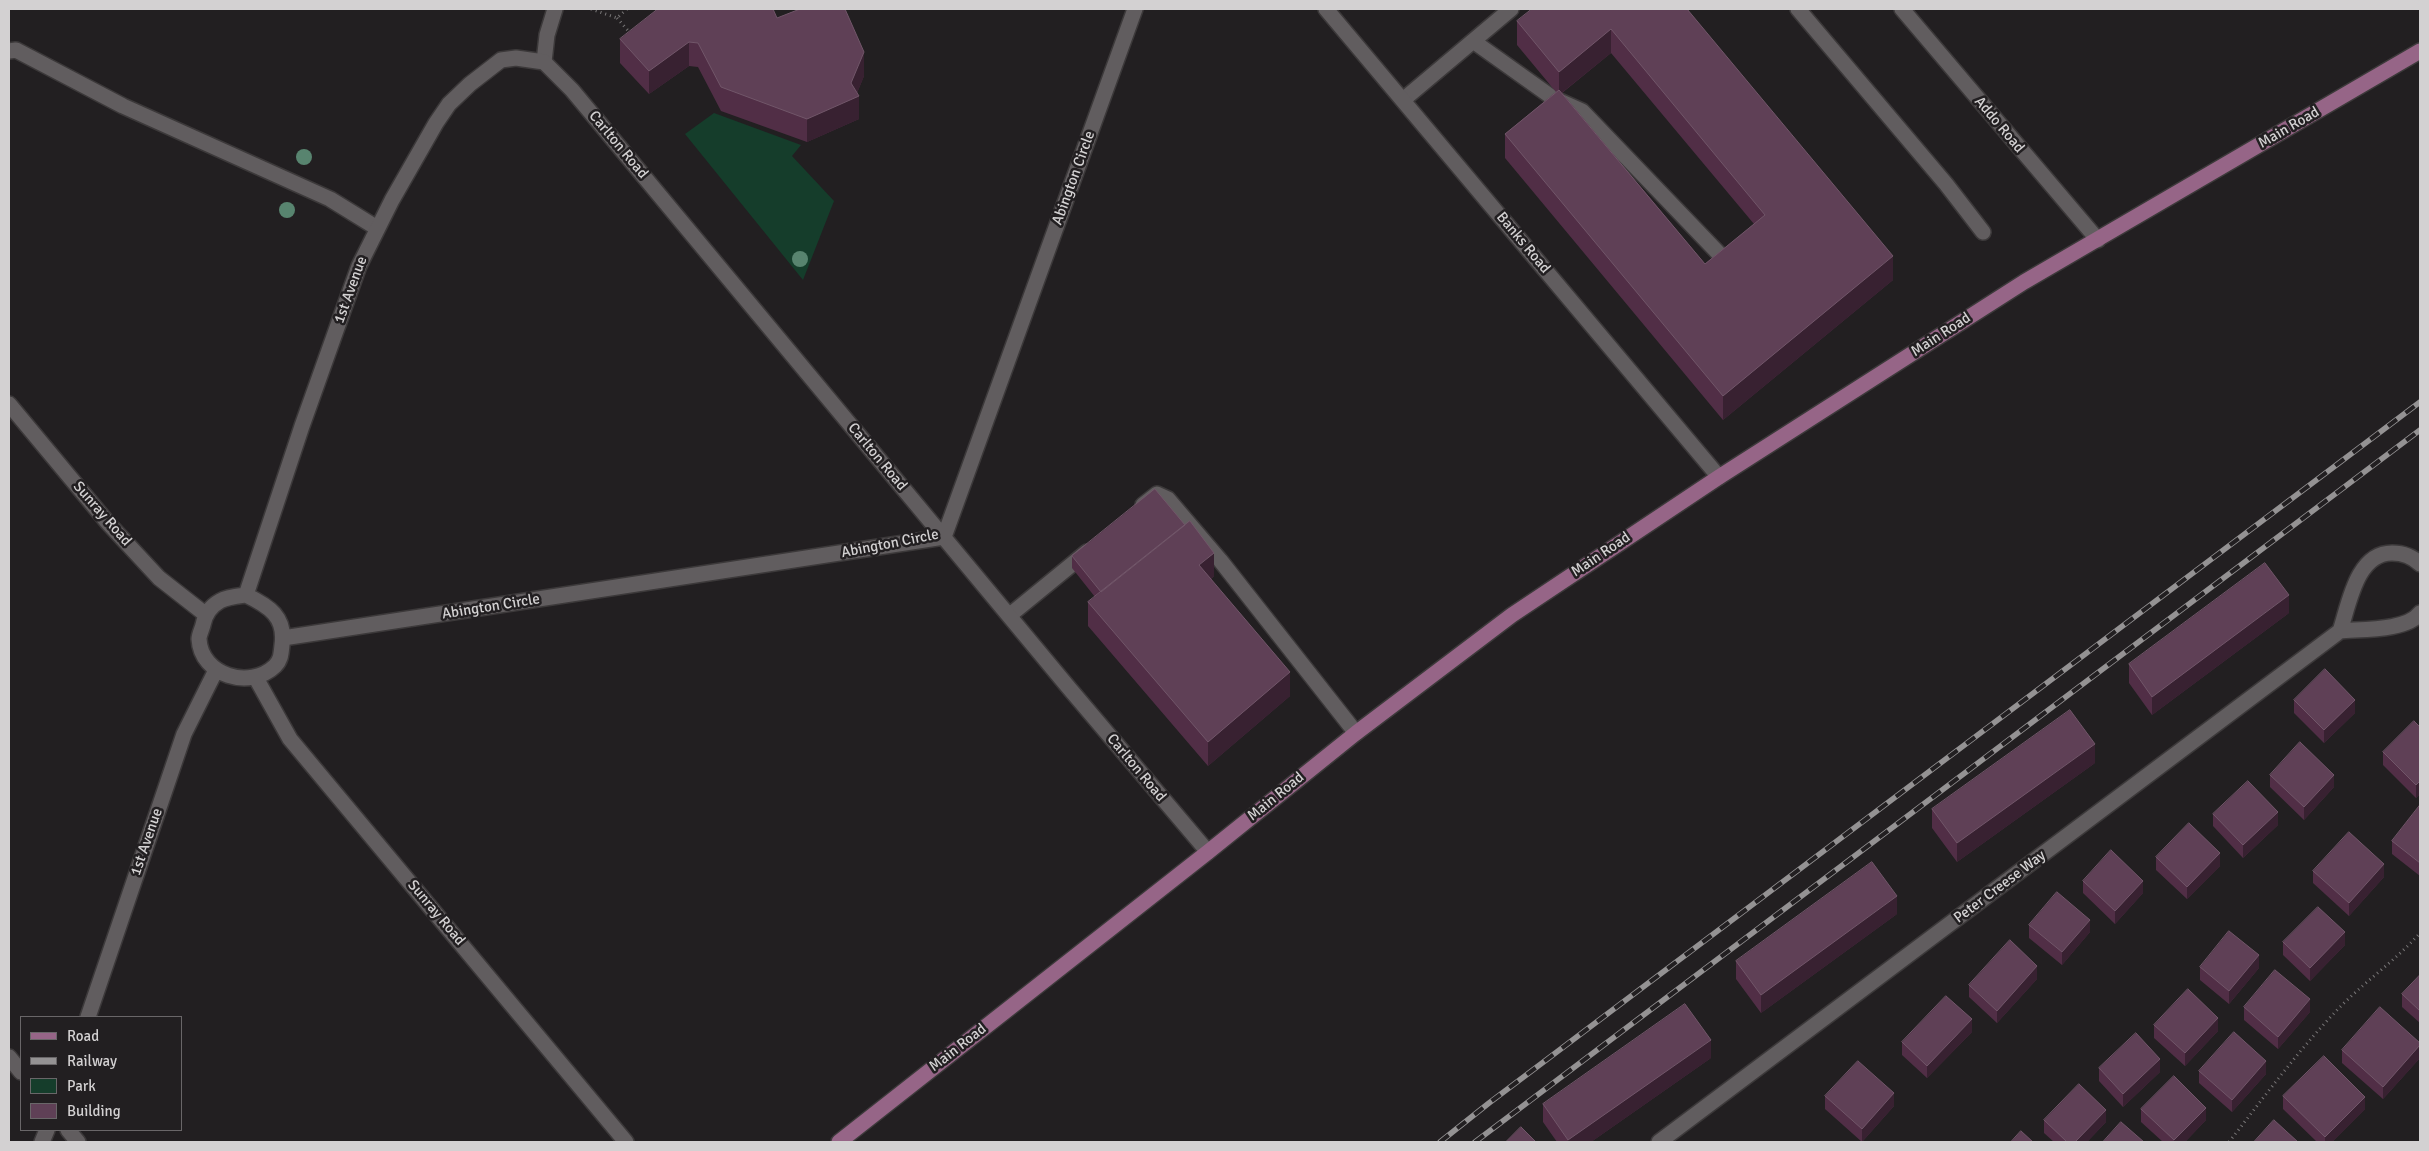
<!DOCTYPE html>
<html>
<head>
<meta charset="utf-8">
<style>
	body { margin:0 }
	#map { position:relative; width:2429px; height:1151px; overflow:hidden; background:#221f21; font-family:Signika,sans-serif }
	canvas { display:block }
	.frame { position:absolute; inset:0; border:10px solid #d3d1d2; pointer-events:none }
	.legend { position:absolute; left:20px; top:1016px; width:162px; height:115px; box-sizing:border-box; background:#221f21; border:1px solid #696668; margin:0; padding:6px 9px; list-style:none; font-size:15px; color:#d3d1d2 }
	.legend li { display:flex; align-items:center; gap:10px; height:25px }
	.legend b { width:25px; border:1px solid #696668 }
</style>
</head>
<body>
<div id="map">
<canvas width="2429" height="1151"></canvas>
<div class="frame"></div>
<ul class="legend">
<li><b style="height:6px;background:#966587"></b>Road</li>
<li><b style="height:6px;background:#949293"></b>Railway</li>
<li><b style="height:14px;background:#153d2b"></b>Park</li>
<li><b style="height:14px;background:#5f4056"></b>Building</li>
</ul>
</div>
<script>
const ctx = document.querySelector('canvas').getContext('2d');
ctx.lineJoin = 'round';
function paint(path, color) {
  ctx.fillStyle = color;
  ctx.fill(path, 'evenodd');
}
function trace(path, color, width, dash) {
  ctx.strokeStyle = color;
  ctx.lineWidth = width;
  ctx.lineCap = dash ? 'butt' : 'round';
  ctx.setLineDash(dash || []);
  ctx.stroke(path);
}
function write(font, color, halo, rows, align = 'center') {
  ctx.font = font + ' Signika,sans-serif';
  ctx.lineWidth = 5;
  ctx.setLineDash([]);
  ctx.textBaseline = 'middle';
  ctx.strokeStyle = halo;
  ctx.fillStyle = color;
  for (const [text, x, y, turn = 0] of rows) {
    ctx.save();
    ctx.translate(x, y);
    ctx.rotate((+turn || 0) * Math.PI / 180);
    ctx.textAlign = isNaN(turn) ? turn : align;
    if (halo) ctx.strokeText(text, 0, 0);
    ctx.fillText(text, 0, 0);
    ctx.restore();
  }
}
paint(new Path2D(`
	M714 113 801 145 792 156 834 201 803 280 685 134Z`), '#153d2b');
const lane = new Path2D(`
	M1473 41 1553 98 1582 111 1725 260
	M9 51 16 50 123 106 330 199 377 228
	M544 62 547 35 555 9
	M1403 100 1511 9
	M1143 505 1157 494 1168 499 1220 560 1356 733
	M1010 615 1087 552`);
const street = new Path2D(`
	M1326 9 1719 477
	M1798 9 1946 184 1983 232
	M1902 9 2098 240
	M9 404 108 523 159 578 205 614
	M944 537 1135 9
	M246 595 302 426 359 266 392 200 436 123 449 104 470 84 501 60 516 58 544 62 572 90 1069 688 1208 852
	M246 595C269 606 286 617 282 645 281 654 281 660 275 666 250 690 201 676 199 639 199 635 202 629 203 625 205 614 211 606 220 601 227 597 238 596 246 595Z
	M2340 631C2349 605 2356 553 2392 553 2403 553 2413 557 2420 564
	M283 638 944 537
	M256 678 290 739 626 1142
	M88 1017 184 734 216 670
	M9 1057 21 1072
	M68 1130 78 1142
	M42 1142 47 1130
	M1659 1142 2340 631C2361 629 2407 631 2420 613`);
const primary = new Path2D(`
	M839 1142 1208 852 1356 733 1512 615 1719 477 2024 282 2420 51`);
trace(lane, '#3c393a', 18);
trace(street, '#3c393a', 18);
trace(primary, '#3c393a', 18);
trace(new Path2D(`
	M591 9 617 18 627 9
	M617 18 631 34
	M2229 1142C2265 1096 2300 1048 2341 1006 2367 980 2396 960 2420 933`), '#797778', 3, [1, 4]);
trace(lane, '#615d5f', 15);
trace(street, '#615d5f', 15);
trace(primary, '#966587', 15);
const rail = new Path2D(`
	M1440 1142 1489 1103 2420 402
	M1475 1142 2420 430`);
trace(rail, '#949293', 5.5);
trace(rail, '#221f21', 4, [11]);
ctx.fillStyle = '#58846f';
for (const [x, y] of [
	[304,157],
	[287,210],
	[800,259]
]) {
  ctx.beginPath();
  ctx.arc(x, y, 8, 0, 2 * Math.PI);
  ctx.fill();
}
paint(new Path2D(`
	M1687 9 1893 280 1723 420 1505 158V134L1556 92 1517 45V21ZM1611 53 1754 224 1705 264 1562 93Z
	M777 18 864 76 857 93 859 119 807 142 721 111 698 67 689 66 649 94 620 63V39Z
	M1072 556 1214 576 1211 579 1290 696 1208 766 1088 626V602L1095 597 1072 568Z
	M2289 613 2152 715 2129 683V664Z
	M2294 700 2355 713 2324 743 2294 713Z
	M2420 727V794L2416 798 2383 765V752Z
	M2095 763 1957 862 1932 828V809Z
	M2270 775 2334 787 2304 820 2270 787Z
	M2420 805V876L2392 854V841Z
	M2213 814 2278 825 2243 858 2213 826Z
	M2156 857 2220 866 2187 899 2156 870Z
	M2313 871 2384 877 2349 916 2313 883Z
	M2083 881 2143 893 2115 924 2083 893Z
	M1897 914 1761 1013 1736 979V961Z
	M2029 925 2090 932 2062 965 2029 938Z
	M2283 942 2345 945 2310 981 2283 955Z
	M2200 967 2259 968 2229 1004 2200 980Z
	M2420 975V1023L2402 1007V994Z
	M2037 979 1997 1023 1969 997V985Z
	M2244 1007 2310 1012 2278 1049 2244 1020Z
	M2154 1025 2218 1031 2185 1066 2154 1038Z
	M1972 1032 1927 1078 1902 1055V1042Z
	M2420 1043V1058L2383 1099 2342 1063V1050Z
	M1711 1058 1591 1142H1557L1543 1122V1104Z
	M2099 1068 2160 1072 2123 1107 2099 1081Z
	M2199 1071 2266 1074 2232 1112 2199 1083Z
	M1825 1096 1894 1106 1862 1142 1825 1109Z
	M2283 1096 2365 1109 2332 1142H2317L2283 1109Z
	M2141 1109 2206 1120 2185 1142H2163L2141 1122Z
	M2044 1120 2106 1122 2087 1142H2054L2044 1133Z`), '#512e46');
paint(new Path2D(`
	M1611 29V53L1559 95V72Z
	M689 42V66L649 94V71Z
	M864 52V76L855 98 859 96V119L807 142V119L851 83Z
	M1893 256V280L1723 420V396Z
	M1214 553V576L1199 589V565Z
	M2289 595V613L2152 715V697Z
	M1290 672V696L1208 766V742Z
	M2355 700V713L2324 743V730Z
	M2095 744V763L1957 862V843Z
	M2334 775V787L2304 820V807Z
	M2420 781V794L2416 798V785Z
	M2278 812V825L2243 858V845Z
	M2220 853V866L2187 899V887Z
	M2384 864V877L2349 916V903Z
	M2143 881V893L2115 924V911Z
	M1897 896V914L1761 1013V995Z
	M2090 920V932L2062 965V952Z
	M2345 932V945L2310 981V968Z
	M2259 955V968L2229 1004V991Z
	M2037 966V979L1997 1023V1011Z
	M2310 999V1012L2278 1049V1037Z
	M2218 1018V1031L2185 1066V1053Z
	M1972 1019V1032L1927 1078V1066Z
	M1711 1040V1058L1591 1142H1568V1140Z
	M2420 1045V1058L2383 1099V1087Z
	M2160 1059V1072L2123 1107V1094Z
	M2266 1061V1074L2232 1112V1100Z
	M1894 1093V1106L1862 1142V1129Z
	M2365 1097V1109L2332 1142H2325V1137Z
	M2206 1108V1120L2185 1142H2174V1140Z
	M2106 1110V1122L2087 1142H2075Z`), '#382131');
const building = new Path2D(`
	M658 9H773L777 18 800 9H845L864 52 851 83 859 96 807 119 721 87 698 43 689 42 649 71 620 39Z
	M1532 9H1687L1893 256 1723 396 1505 134 1559 90 1705 264 1765 215 1611 29 1559 72 1517 21Z
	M1155 489 1185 525 1101 592 1072 556Z
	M1190 521 1214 553 1199 565 1290 672 1208 742 1088 602Z
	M2265 563 2289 595 2152 697 2129 664Z
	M2325 669 2355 700 2324 730 2294 700Z
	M2070 710 2095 744 1957 843 1932 809Z
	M2414 721 2420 727V781L2416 785 2383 752Z
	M2300 742 2334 775 2304 807 2270 775Z
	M2248 781 2278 812 2243 845 2213 814Z
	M2420 805V863L2392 841Z
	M2189 823 2220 853 2187 887 2156 857Z
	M2349 832 2384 864 2349 903 2313 871Z
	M2111 850 2143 881 2115 911 2083 881Z
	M1872 862 1897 896 1761 995 1736 961Z
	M2057 892 2090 920 2062 952 2029 925Z
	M2318 907 2345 932 2310 968 2283 942Z
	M2229 931 2259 955 2229 991 2200 967Z
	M2010 940 2037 966 1997 1011 1969 985Z
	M2275 970 2310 999 2278 1037 2244 1007Z
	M2420 975V1011L2402 994Z
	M2188 989 2218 1018 2185 1053 2154 1025Z
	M1946 996 1972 1019 1927 1066 1902 1042Z
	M1685 1004 1711 1040 1568 1140 1543 1104Z
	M2380 1007 2420 1043V1045L2383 1087 2342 1050Z
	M2234 1032 2266 1061 2232 1100 2199 1071Z
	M2136 1033 2160 1059 2123 1094 2099 1068Z
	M2324 1056 2365 1097 2325 1137 2283 1096Z
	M1858 1061 1894 1093 1862 1129 1825 1096Z
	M2174 1076 2206 1108 2174 1140 2141 1109Z
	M2079 1084 2106 1110 2075 1142H2067L2044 1120Z
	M2274 1120 2298 1142H2254Z
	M2121 1122 2144 1142H2103Z
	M1521 1127 1536 1142H1506Z
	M2021 1131 2033 1142H2011Z`);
paint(building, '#5f4056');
trace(building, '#715669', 1);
write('15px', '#d3d1d2', '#221f21', [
	["Addo Road",1999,125,50],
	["Main Road",2289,128,-30],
	["Carlton Road",618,145,50],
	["Abington Circle",1074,178,-70],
	["Banks Road",1523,243,50],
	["1st Avenue",351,290,-70],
	["Main Road",1941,335,-33],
	["Carlton Road",877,457,50],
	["Sunray Road",102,514,49],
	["Abington Circle",890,544,-11],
	["Main Road",1601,555,-34],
	["Abington Circle",491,607,-9],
	["Carlton Road",1136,768,50],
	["Main Road",1276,797,-39],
	["1st Avenue",147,842,-71],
	["Peter Creese Way",2000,887,-37],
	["Sunray Road",436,913,50],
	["Main Road",958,1048,-38]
]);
</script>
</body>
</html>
